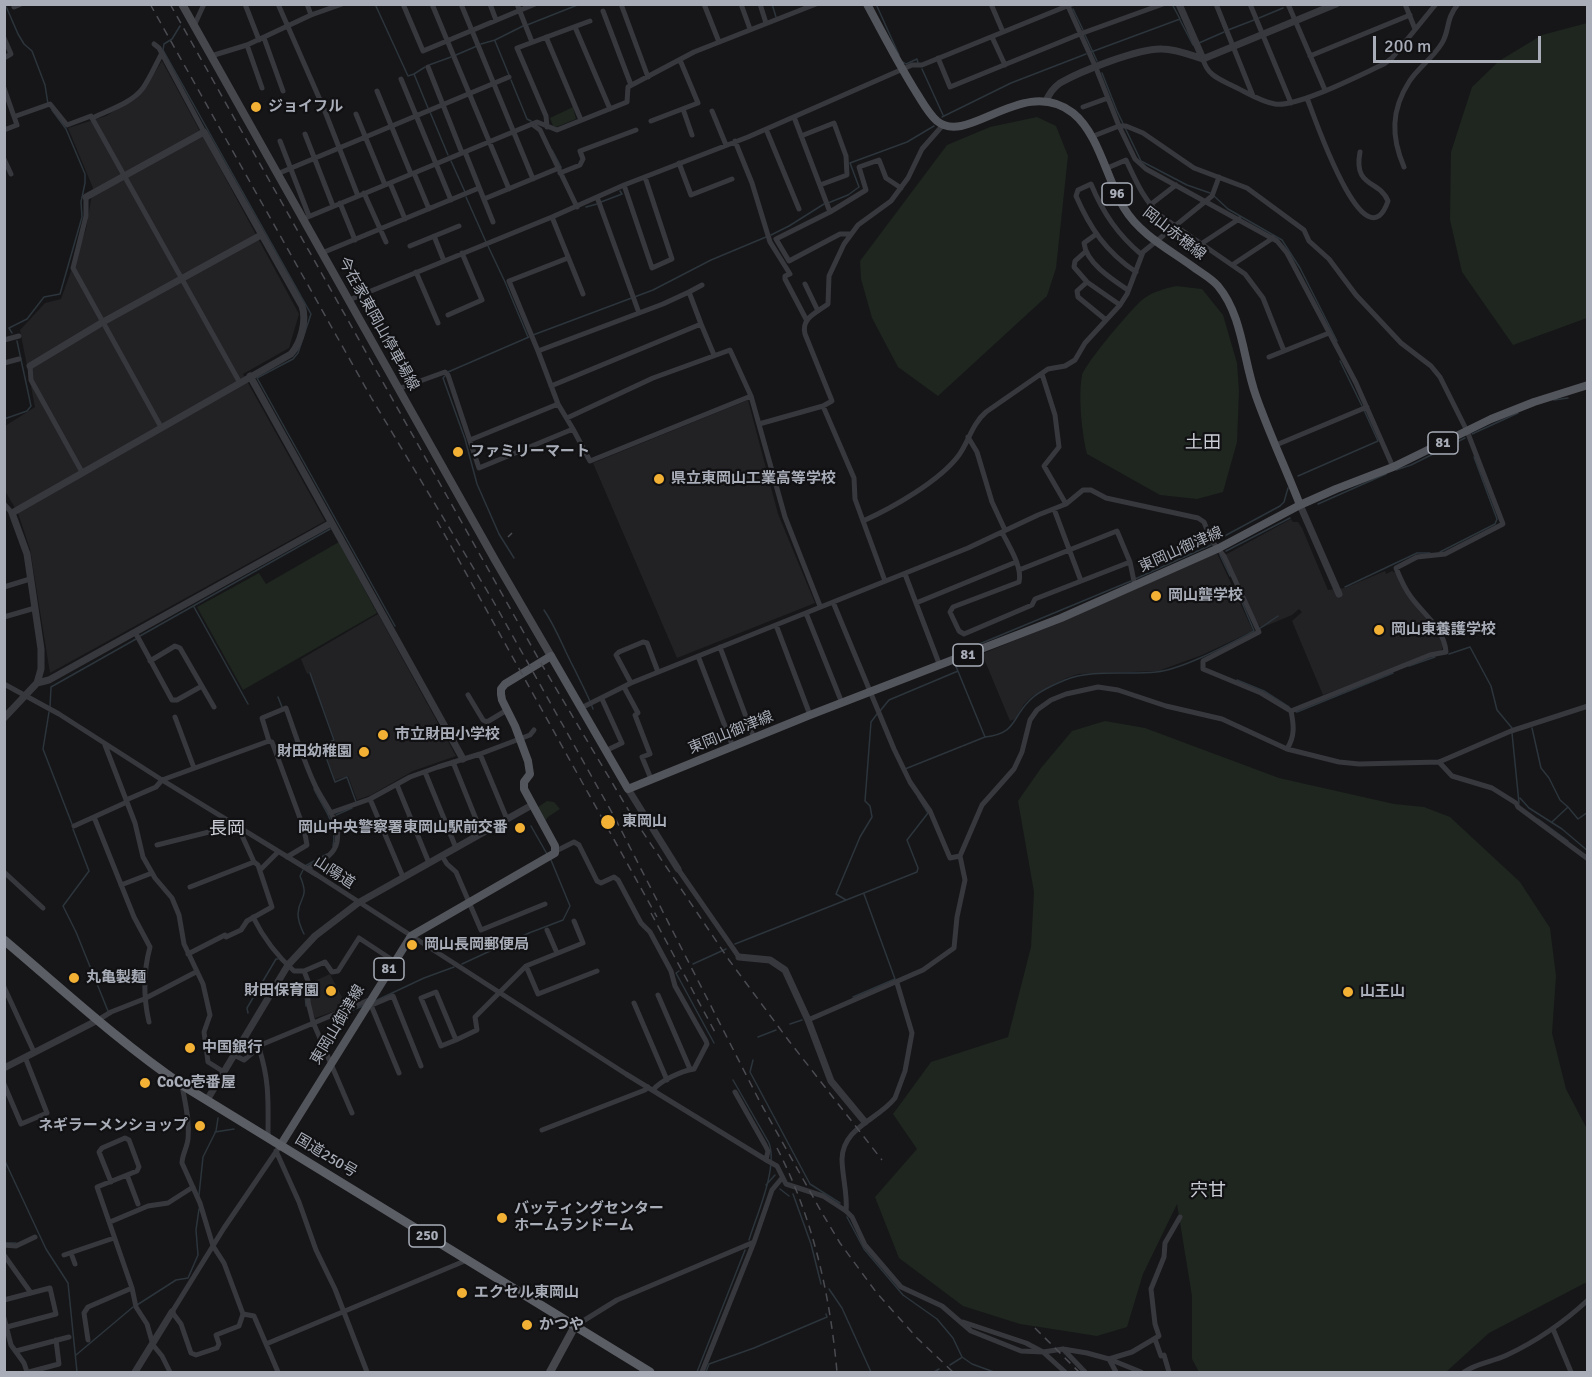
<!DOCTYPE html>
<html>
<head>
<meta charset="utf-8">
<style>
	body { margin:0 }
	#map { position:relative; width:1592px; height:1377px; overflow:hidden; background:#161618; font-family:Signika,sans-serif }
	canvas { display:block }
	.frame { position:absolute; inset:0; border:6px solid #a8adb8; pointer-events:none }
	.scale { position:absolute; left:1373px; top:36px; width:168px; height:27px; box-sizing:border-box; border:3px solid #a8adb8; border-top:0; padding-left:8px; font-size:18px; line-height:21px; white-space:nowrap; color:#a8adb8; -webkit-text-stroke:4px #111113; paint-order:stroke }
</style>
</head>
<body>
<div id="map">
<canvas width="1592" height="1377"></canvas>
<div class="frame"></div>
<div class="scale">200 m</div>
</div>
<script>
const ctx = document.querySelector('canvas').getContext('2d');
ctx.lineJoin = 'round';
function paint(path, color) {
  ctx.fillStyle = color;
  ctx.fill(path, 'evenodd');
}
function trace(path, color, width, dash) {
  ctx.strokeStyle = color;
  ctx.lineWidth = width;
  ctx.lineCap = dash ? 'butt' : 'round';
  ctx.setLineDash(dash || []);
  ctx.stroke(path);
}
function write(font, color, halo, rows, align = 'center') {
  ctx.font = font + ' Signika,"Noto Sans JP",sans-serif';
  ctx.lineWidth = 4.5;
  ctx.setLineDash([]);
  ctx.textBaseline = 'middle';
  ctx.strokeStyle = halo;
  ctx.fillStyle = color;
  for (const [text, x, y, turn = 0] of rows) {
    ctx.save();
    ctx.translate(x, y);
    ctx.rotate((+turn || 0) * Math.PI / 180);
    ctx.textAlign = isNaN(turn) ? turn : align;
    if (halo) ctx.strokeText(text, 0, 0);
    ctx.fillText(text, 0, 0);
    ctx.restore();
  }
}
paint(new Path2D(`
	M162 61 299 314 289 348 243 374 325 521 50 673 30 549 18 513 5 491V426L35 407 20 330 45 303 61 299 86 229 93 188 68 128 106 116 141 94Z
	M748 400 778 514 815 603 677 658 593 463Z
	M1291 519 1293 522H1298L1302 528 1328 590 1345 588 1385 571 1386 574 1392 571 1396 573 1438 634 1444 645 1441 651 1323 695 1292 621 1302 612 1299 609 1292 615 1261 628 1254 617 1225 555Z
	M1217 553 1253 631 1202 655 1158 671 1078 674 1066 678 1031 697 1024 704 1015 719 1010 721 982 654 1102 604Z
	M378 614 456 756 413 771 371 795 357 800 348 776 335 780 323 746 335 740 310 673 307 674 301 659Z
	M330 974 347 1007 315 1018 310 1004 308 984Z`), '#222225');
paint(new Path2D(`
	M1587 23V318L1513 345 1462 272 1450 220 1451 152 1472 87 1499 61 1542 35Z
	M573 107 576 119 556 127 553 126 550 118Z
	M1037 117 1056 126 1068 156 1056 268 1047 296 938 396 898 367 872 318 861 279 860 261 947 145 990 127Z
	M1176 286 1202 289 1223 315 1237 363 1239 391 1237 442 1223 492 1197 499 1160 495 1087 454C1082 434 1078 396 1082 376 1083 366 1132 308 1142 300 1152 292 1163 289 1176 286Z
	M339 542 377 613 243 690 197 607 259 573 266 584Z
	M1105 721 1145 728 1279 778 1394 804 1424 807 1450 817 1520 882 1550 928 1556 976 1552 1033 1566 1089 1587 1129V1282L1489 1333 1446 1372H1199L1192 1359V1296L1177 1204 1143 1274 1127 1327 1097 1336 1020 1324 963 1306 899 1258 875 1197 917 1149 893 1114 931 1062 1008 1037 1031 947 1034 892 1018 801 1041 768 1072 731Z
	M547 801 554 802 560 809 548 817 545 821 553 836 550 835 537 812 538 807Z`), '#1e261f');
trace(new Path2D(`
	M5 4 18 34 24 44 32 51 45 85 48 104
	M375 4 408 76 414 74 428 108
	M772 4 776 17
	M876 4 899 55
	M1073 9 1083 30
	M1259 18 1283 8
	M1180 20 1193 45
	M527 25 580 4
	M180 26 172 39 164 44 163 50 311 314 298 353 293 359 257 378 395 626
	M1228 30 1254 20
	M1085 35 1097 61
	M495 41 509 75
	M1199 43 1224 32
	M481 44 495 40 523 26
	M1091 52 1180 19 1172 4
	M456 55 477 46
	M903 62 906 64 917 59 918 63
	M429 65 451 57
	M922 69 943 115
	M1102 73 1117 111 1141 161 1187 185 1210 193
	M414 74 425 67
	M511 80 527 119 531 121
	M430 112 448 155
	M942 117 1011 83 1086 54
	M552 150 561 167
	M451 161 465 192
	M1214 196 1228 209 1282 240 1300 268 1337 341
	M466 197 486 242
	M601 202 622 194 620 191
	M828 203 848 195 859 187 850 163 907 142 934 126
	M586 207 597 204
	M771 235 789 226 824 204
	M488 246 505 282 528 337
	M12 333 9 328 27 319 44 297 60 294 82 217 81 202 85 183V174L66 129 52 110
	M533 335 653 290 711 260 766 237
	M1340 361 1362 406
	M448 372 529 337
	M445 376 443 378 465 439 477 484 499 534 514 558
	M1554 400 1568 398
	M4 419 27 411 31 406 17 341
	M1472 434 1518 413
	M1396 470 1411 465 1465 438
	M1298 476 1378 441 1364 410
	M1318 504 1386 474
	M1219 539 1280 506 1284 502 1288 488
	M1226 551 1290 518
	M1440 552 1495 524 1497 519 1474 457
	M1220 555 1230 576
	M1135 579 1211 545
	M1345 587 1417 553H1430
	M194 607 248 704
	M544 610C557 629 564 650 575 670 581 683 588 695 593 709
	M1259 629 1278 616
	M140 636 330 529
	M1449 654 1470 647 1491 686 1497 710 1512 728
	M953 655 1131 581
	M955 664 985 737
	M1409 666 1435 657
	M310 673 334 740 322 746 335 782 347 777 356 802
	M1237 680 1264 691 1289 707
	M278 697 282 707
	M50 707 51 687 136 639
	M880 711 889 700 958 671
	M1295 711 1297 712 1393 673
	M49 712 43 749 72 824
	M1532 728 1541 768 1549 778 1560 800 1568 807
	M1512 733 1519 803
	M905 769 985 737C1017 733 1011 719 1029 701 1037 692 1053 685 1065 680 1091 669 1128 675 1156 672 1184 669 1229 644 1254 631L1236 588
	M314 789C323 808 338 824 333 846
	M1520 798 1529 808 1562 829 1588 851
	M336 815 352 808
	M1538 819 1568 841
	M1552 822 1568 807 1578 819 1588 812
	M531 826 547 854
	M73 829 89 871 63 906 76 932 108 1011
	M305 866 327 854
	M303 870 300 876C310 900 299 895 298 914 298 921 301 928 304 934
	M846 900 836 894 860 837 872 817 870 806 865 801 871 722 877 714
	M735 944 917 872 918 868 907 840 928 813 918 797
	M462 964 529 933 563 920 570 906 551 860
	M693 964 726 949
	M679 971 676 973 714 1043
	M305 993 306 1006
	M853 997 895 979 864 894
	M375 1001 424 978 454 967
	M248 1013 247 1008 276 959H278
	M345 1013 363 1006
	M790 1024 802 1020
	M758 1037 776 1030
	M250 1051 253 1044
	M753 1060 750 1072 810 1184 840 1203
	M733 1080 769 1143C778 1168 757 1214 749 1240
	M215 1132 234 1129
	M4 1159 46 1249 68 1283 77 1372
	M766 1185 775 1175
	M780 1189 789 1196
	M793 1194 811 1244 821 1284
	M199 1195 203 1157 216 1131 218 1118
	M847 1217 864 1249 903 1295 937 1319 953 1338 962 1357 972 1364 994 1372
	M6 1243H16
	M829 1289 842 1308 871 1372
	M137 1305 176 1280 188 1278 198 1255 196 1230 199 1209
	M76 1355 133 1307
	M950 1365 961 1358
	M697 1372 745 1250
	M706 1372 709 1364 754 1348 827 1317 826 1314
	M934 1372 939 1369`), '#2c353c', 1.5);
trace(new Path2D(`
	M245 4 259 40
	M278 4 324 109 358 196
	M307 4 311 15
	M403 4 423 51 535 4
	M432 4 509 189
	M461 4 533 179
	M490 4 496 20
	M517 4 532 42
	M621 4 648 77
	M704 4 719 42
	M741 4 750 29
	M760 4 766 23
	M991 4 1003 32
	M1216 4 1253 96
	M1250 4 1291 103
	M1288 4 1325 90
	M1405 4 1415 29
	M14 7 21 4
	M603 11 631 85
	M194 26 204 4
	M575 27 610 109
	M546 37 581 120
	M992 37 1005 65
	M4 38 11 54 4 58
	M264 38 283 91
	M154 44 159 48 204 132
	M247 45 262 88
	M211 56 247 45 311 15 342 4
	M1310 56 1410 15
	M938 58 950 87 1080 34 1163 4
	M1203 59C1207 75 1219 79 1233 86 1246 92 1261 102 1275 104 1296 108 1362 74 1384 64L1392 58 1436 4
	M428 67 462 153
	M401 79 451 200
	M4 88 17 125 4 130
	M377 91 411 174
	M1307 98C1313 113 1365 268 1388 201 1380 180 1353 188 1360 152
	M1083 107 1108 98
	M683 109 692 135
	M712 111 726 145
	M356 114 385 185
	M16 116 50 104 67 125 91 116 92 118C109 110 132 103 143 88 150 78 156 64 162 53
	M794 117 830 212
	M92 118 240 383
	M651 121 698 103 680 60
	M532 124 540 130 577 207
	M547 127 546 116 517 48 590 21
	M766 129 799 209
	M305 134 333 206
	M801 136 834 123 846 156 847 175 820 185
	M1091 137 1119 126 1135 159 1146 169 1277 241 1287 253 1356 383 1393 467
	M280 141 309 216
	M735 141 752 183 770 242 790 274 785 276V279L806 319
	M465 152 493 222
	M4 159 11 174
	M679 163 691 195 732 179
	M1404 167C1391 137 1391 110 1409 82 1417 69 1433 58 1442 43 1450 30 1445 20 1458 4
	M1105 169 1126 160C1136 181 1143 199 1161 216L1245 274 1263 298 1284 351
	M414 173 429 209
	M560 173 580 165 583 159 580 151 636 130
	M277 174 509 77
	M390 183 405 219
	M624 185 652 268 672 259 645 177
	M364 193 386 242
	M86 197V216L73 268 161 427
	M597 197 639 313
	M484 199 559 168
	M340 203 355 240
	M1150 205 1176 185
	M552 217 583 294
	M303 219 537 122 557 130 627 102 628 87 694 52 816 4
	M851 234H840L789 261 776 239 830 212 866 190 859 167 879 160 886 178 901 188
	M1095 235 1084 243C1086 263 1113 280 1128 290
	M434 236 444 261
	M1201 244 1239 219
	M410 246 459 226
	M1085 252 1075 261 1074 267 1087 282 1120 305
	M322 253 479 188
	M1232 265 1273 238
	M416 272 438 323
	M1136 272C1106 252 1090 228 1076 196L1078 190 1091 184C1103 213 1118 235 1142 255
	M1087 282 1077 291 1078 297 1106 320
	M805 284 818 311
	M689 292 702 285
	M349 300 552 217 624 185 748 137 912 65H922L1072 4
	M448 315 482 300 462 253
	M701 324 714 355
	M4 340 19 336
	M538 351 509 281 568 258
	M1269 357 1329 333
	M4 363 19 359
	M30 366 31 380 82 472
	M1042 374 1055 415 1059 447 1044 466 1066 504
	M398 389 445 372 448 375 479 468 573 429 558 404
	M823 406 854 478 855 499 885 581
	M567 418 653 378 730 350 751 396 785 517 820 606
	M759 424 823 406 832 401 805 334C801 318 816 313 828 304L829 276 844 244 858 225 891 201 908 178 922 149 943 125
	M573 429 590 461 751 396
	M968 437 977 452 992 502 1005 530
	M470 440 558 404 538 351 663 304 689 292 701 324 551 386
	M1276 445 1367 407
	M4 504 12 513
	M1054 509 1081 581
	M863 521C892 508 940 481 959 455 969 441 972 424 986 412L1048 369 1065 366 1075 360 1085 343 1120 305 1127 294 1143 252 1212 196 1219 177
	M1002 532C1008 545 1023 567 1019 582L953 607 950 612 959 631 964 634 1032 605 1035 599 1130 562
	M1019 570 1117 531 1130 562 1135 586
	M905 574 916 603 1016 562
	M4 587 30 579
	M833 602 894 749 910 782 930 811 950 858 960 856
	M916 603 940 666
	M806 613 842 703
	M4 617 35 608
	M776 625 810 715
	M135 632 172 700H177L202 686
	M720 647 754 738
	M698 656 733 747
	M150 661 175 646 180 648 214 707
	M631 683 616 655 619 652 643 642 647 643 658 672
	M4 684 59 714 162 780 317 875 626 1074 768 1161 777 1166 786 1184 823 1196 846 1211 852 1217 865 1245 901 1287 942 1306 971 1331 1021 1351 1043 1352 1063 1349 1087 1353 1109 1359 1141 1372
	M624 687 638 713 635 715 650 754 642 757 651 779
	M468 695 483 720 487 722 507 710
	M602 699 622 743 605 751
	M581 708 631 683 968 548 1038 515 1066 504 1083 490H1091L1106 498 1198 518 1204 522 1211 540 1224 556 1259 632 1203 661V669L1261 693 1291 711 1430 655 1446 652C1444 628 1424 615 1411 597 1404 588 1400 578 1396 568L1417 557 1445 554 1503 524 1467 431 1440 377 1431 366 1401 343 1356 295 1329 259 1309 241 1304 230 1247 188 1194 168 1143 133 1126 126H1119L1096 68 1068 6
	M175 717 194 768
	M269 741 272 742 304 829 307 845 287 857
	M105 745 135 823 143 857 155 878 172 898 179 915 184 944 203 984 210 1015 204 1032 208 1062 224 1072
	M1287 749C1295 736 1294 726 1291 711
	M480 754 507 819
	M453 762 482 834
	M1439 762 1452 776 1492 788 1516 803 1518 807 1588 859
	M425 772 456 848
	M397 785 429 863
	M370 799 403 877
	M126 800 156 787 162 780 269 741 262 718 286 708C295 733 303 759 314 783 320 797 331 810 336 824 338 829 338 836 337 842 334 857 318 862 307 869
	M330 813 370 799 410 777 438 767 480 754 530 735 534 730
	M94 817 134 917 150 947C143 973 143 996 149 1022
	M74 826 127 802
	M157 845 217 830 227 820
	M556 851 574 842 579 845 597 881 601 883 614 877 618 880 641 923 650 932 671 971 675 986 706 1041 707 1044 694 1069C682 1071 661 1080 653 1090
	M442 856 447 864 456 872 481 930 545 904
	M678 869 739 957
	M260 870 278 852
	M4 872 43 908
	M121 885 152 873
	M190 887 254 862
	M253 917C264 939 276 955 294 971H304L325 962 332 972 338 971 359 938 394 961
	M547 930 557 953
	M188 954 225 935 226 937 241 930 247 921 272 907 258 865 254 862 239 829
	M526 966 538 994 597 971
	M304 971 308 981V1002L313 1022 352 1113
	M4 987 34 1052
	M436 992 456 1040 441 1046 421 998Z
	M658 995 690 1069
	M634 1003 667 1080
	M371 1005 399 1073
	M367 1007 393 996 421 1066
	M98 1020 111 1012 144 999 196 972
	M808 1020 923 970 954 948 957 917 965 880 960 856 982 805 1014 769 1022 752 1030 720 1037 710 1051 700 1066 694 1098 687 1118 690 1166 706 1222 719 1287 749 1339 762 1359 764 1439 762 1511 731 1588 706
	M456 1040 477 1030 475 1017 526 966 583 943 574 921
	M259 1048C270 1082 268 1104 268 1138
	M234 1055 244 1060 263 1044 369 1000
	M4 1084 21 1124 47 1113 25 1057
	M182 1085C185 1103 190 1121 188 1139 187 1148 182 1155 182 1163L200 1203 213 1246 224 1263 243 1314 254 1316 278 1372
	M735 1092 765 1145 768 1151 766 1160
	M542 1130 645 1090 648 1087
	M276 1151 299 1202 316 1250 335 1289 367 1372
	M127 1175 138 1204
	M111 1182 99 1152 102 1148 125 1138 129 1140 139 1167 137 1171 97 1187 132 1288 136 1307 147 1324 153 1345 162 1356 170 1372
	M846 1211C848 1196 842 1175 842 1159 843 1127 878 1120 895 1098L905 1071 912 1033 897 983
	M110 1222 148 1206 168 1203 193 1187
	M4 1245 16 1246 35 1237
	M71 1253 75 1264
	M4 1255 31 1293
	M64 1255 114 1238
	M4 1300 50 1288 56 1314 7 1327
	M243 1314 239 1326 216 1335 219 1344 217 1348 196 1355 191 1353 181 1324 172 1312 224 1228 280 1146
	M4 1318 11 1345 24 1363 27 1372
	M963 1322 1026 1343 1043 1352 1065 1372
	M575 1326 617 1300 754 1242
	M1553 1329 1571 1372
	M1155 1339 1161 1356 1164 1355 1169 1372
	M88 1340 84 1313 88 1307 132 1288
	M266 1344 467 1260
	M1063 1349 1085 1372
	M16 1351 69 1337
	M29 1372 59 1364 56 1340
	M702 1372 754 1242 772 1190 782 1178
	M1116 1372 1109 1359 1132 1352 1159 1336 1155 1324 1151 1289 1164 1257 1165 1243 1180 1217
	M1464 1372C1477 1363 1492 1362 1507 1355 1537 1341 1563 1323 1588 1300`), '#37383d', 5);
trace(new Path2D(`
	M1179 4 1203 59
	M1046 101C1049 94 1053 88 1060 83 1081 71 1139 48 1162 49 1176 49 1190 55 1203 59L1336 4
	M30 366 103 322 261 235
	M250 376 463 759
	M1300 505 1339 594
	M37 683 49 680 331 523
	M4 718 37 683 41 669V649L27 554 12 513 291 354C301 343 307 320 302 306L204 132 86 197
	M628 789 678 869
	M739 957 770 960 785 970 808 1020 831 1081 865 1122
	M4 1068 98 1020
	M207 1100 288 965 315 936 358 903 532 805
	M135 1372 172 1312`), '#37383d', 7);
trace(new Path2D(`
	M182 4 495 560 551 656
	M550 1372 575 1326`), '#45474d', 8);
trace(new Path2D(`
	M867 4C883 34 898 63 916 92 922 101 928 113 937 121 968 147 1023 74 1073 113 1099 134 1107 180 1124 208 1140 235 1172 251 1196 269 1203 274 1212 279 1218 286 1243 316 1243 360 1256 396 1269 433 1286 469 1300 505
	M280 1146 411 936 555 853V846L524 789V782L530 774 528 761 515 726 502 700 501 694V689L505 684 551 656 628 789 810 715 1061 618 1219 548 1300 505 1336 489 1393 467 1491 419 1534 402 1588 385`), '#53555c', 8);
trace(new Path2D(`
	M4 940C62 989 119 1042 182 1085L650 1372`), '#5b5e65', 9);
trace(new Path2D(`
	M150 4 372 399 492 599 615 818 761 1104 822 1213 840 1243 876 1292 917 1338 953 1372
	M170 4 542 665 632 816 729 960 789 1041 882 1160
	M437 521 657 917
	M508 537 512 533
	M651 913 716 1034
	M777 1148C813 1218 830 1294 837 1372
	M1035 1328 1079 1372`), '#4a4c52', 1.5, [8, 6]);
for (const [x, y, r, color] of [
	[256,107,6,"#f2b134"],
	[458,452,6,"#f2b134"],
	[659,479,6,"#f2b134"],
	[1156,596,6,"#f2b134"],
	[1379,630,6,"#f2b134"],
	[383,735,6,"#f2b134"],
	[364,752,6,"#f2b134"],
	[608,822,8,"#f2b134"],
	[520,828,6,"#f2b134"],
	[412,945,6,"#f2b134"],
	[74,978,6,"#f2b134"],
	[331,991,6,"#f2b134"],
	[1348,992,6,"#f2b134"],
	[190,1048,6,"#f2b134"],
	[145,1083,6,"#f2b134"],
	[200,1126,6,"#f2b134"],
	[502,1218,6,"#f2b134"],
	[462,1293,6,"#f2b134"],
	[527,1325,6,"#f2b134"]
]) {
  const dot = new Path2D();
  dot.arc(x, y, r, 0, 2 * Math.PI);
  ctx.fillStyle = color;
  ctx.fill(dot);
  trace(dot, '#111113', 2);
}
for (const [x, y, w] of [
	[1117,194,30],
	[1443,443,30],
	[968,655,30],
	[389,969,30],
	[427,1236,36]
]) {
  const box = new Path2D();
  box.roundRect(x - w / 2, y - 11, w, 22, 4.5);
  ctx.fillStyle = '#111113';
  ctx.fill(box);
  trace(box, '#a8adb8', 1.5);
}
write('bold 14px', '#a8adb8', null, [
	["96",1117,194],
	["81",1443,443],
	["81",968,655],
	["81",389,969],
	["250",427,1236]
]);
write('bold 15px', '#a8adb8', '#111113', [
	["ジョイフル",268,107],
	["ファミリーマート",470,452],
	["県立東岡山工業高等学校",671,479],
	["岡山聾学校",1168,596],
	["岡山東養護学校",1391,630],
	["市立財田小学校",395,735],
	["財田幼稚園",352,752,"right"],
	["東岡山",622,822],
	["岡山中央警察署東岡山駅前交番",508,828,"right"],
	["岡山長岡郵便局",424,945],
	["丸亀製麺",86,978],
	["財田保育園",319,991,"right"],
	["山王山",1360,992],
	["中国銀行",202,1048],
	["CoCo壱番屋",157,1083],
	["ネギラーメンショップ",188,1126,"right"],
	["バッティングセンター",514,1209],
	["ホームランドーム",514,1226],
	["エクセル東岡山",474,1293],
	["かつや",539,1325]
], 'left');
write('15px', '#a8adb8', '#111113', [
	["岡山赤穂線",1174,234,38],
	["今在家東岡山停車場線",378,324,61],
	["東岡山御津線",1181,550,-24],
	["東岡山御津線",731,733,-22],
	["山陽道",334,873,33],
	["東岡山御津線",338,1025,-59],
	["国道250号",326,1156,31]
]);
write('18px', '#c9ccd4', '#111113', [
	["土田",1203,443],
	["長岡",227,829],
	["宍甘",1208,1191]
]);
</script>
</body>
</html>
